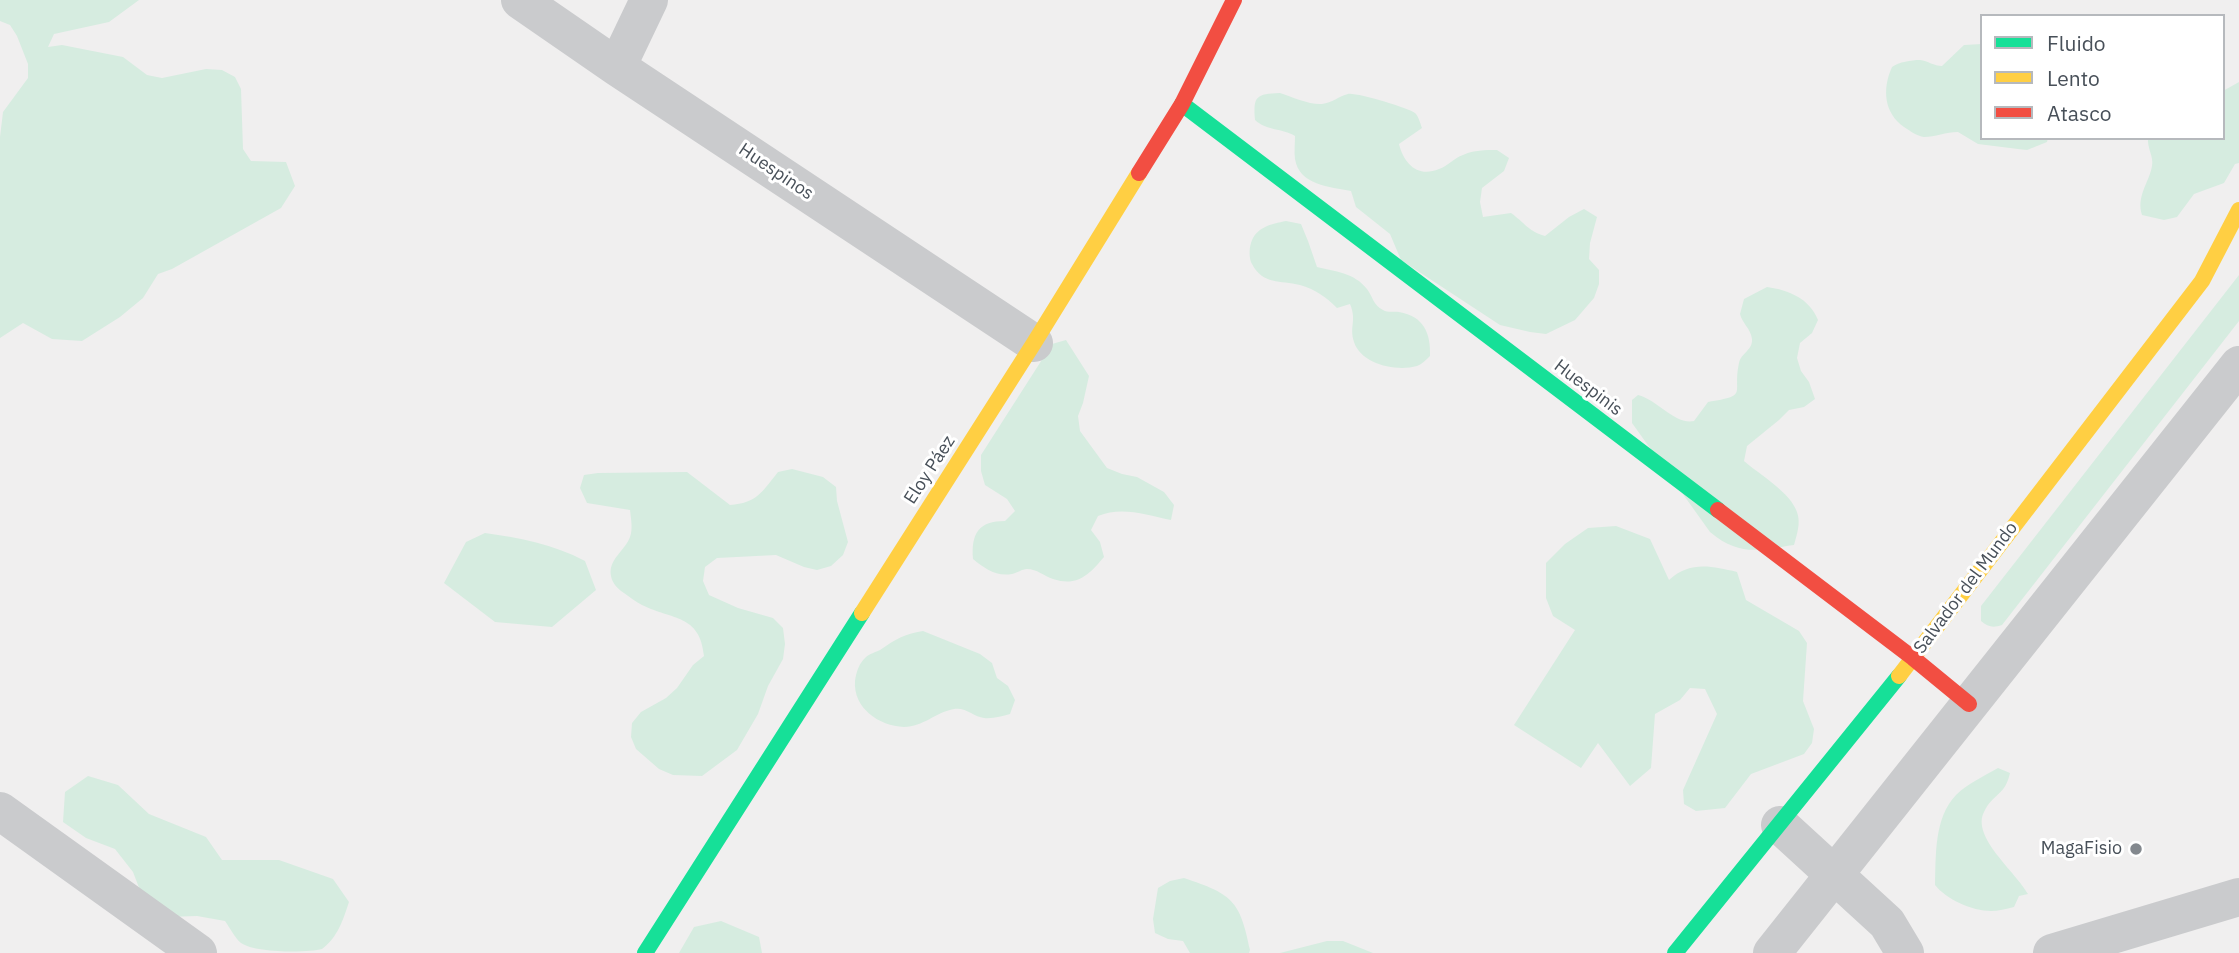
<!DOCTYPE html>
<html>
<head>
<meta charset="utf-8">
<style>
	body { margin:0 }
	#map { position:relative; width:2239px; height:953px; overflow:hidden; background:#f0efef; font-family:"IBM Plex Sans",sans-serif }
	canvas { display:block }
	.legend { position:absolute; left:1980px; top:14px; width:245px; height:126px; box-sizing:border-box; background:#fff; border:2px solid #b6b9bd; margin:0; padding:9px 12px; list-style:none; font-size:21px; color:#485059 }
	.legend li { display:flex; align-items:center; gap:14px; height:35px }
	.legend b { width:35px; border:2px solid #b6b9bd }
</style>
</head>
<body>
<div id="map">
<canvas width="2239" height="953"></canvas>
<ul class="legend">
<li><b style="height:9px;background:#16e098"></b>Fluido</li>
<li><b style="height:9px;background:#ffcf43"></b>Lento</li>
<li><b style="height:9px;background:#f24e42"></b>Atasco</li>
</ul>
</div>
<script>
const ctx = document.querySelector('canvas').getContext('2d');
ctx.lineJoin = 'round';
function paint(path, color) {
  ctx.fillStyle = color;
  ctx.fill(path, 'evenodd');
}
function trace(path, color, width, dash) {
  ctx.strokeStyle = color;
  ctx.lineWidth = width;
  ctx.lineCap = dash ? 'butt' : 'round';
  ctx.setLineDash(dash || []);
  ctx.stroke(path);
}
function write(font, color, halo, rows, align = 'center') {
  ctx.font = font + ' "IBM Plex Sans",sans-serif';
  ctx.lineWidth = 6;
  ctx.setLineDash([]);
  ctx.textBaseline = 'middle';
  ctx.strokeStyle = halo;
  ctx.fillStyle = color;
  for (const [text, x, y, turn = 0] of rows) {
    ctx.save();
    ctx.translate(x, y);
    ctx.rotate((+turn || 0) * Math.PI / 180);
    ctx.textAlign = isNaN(turn) ? turn : align;
    if (halo) ctx.strokeText(text, 0, 0);
    ctx.fillText(text, 0, 0);
    ctx.restore();
  }
}
paint(new Path2D(`
	M0 0H139L109 22 54 34 48 47 62 45 123 57 147 75 162 78 206 69 222 70 235 77 241 89 243 149 251 161 286 162 295 186 281 208 172 269 158 274 143 298 120 317 82 341 52 339 23 323 0 338V137L3 112 28 78V64L17 36 10 25 0 21Z
	M1982 44V138H2048L2047 142 2027 150 2018 149 1978 144 1958 132C1946 132 1935 137 1924 137 1917 136 1910 131 1904 127 1884 113 1882 89 1892 67 1899 62 1911 60 1920 60 1928 61 1934 66 1942 66L1964 45Z
	M2239 82V163L2235 164 2224 183 2194 194 2177 217 2164 220 2142 215C2136 196 2149 183 2152 166 2154 157 2147 148 2148 138H2223V91Z
	M1280 93C1292 97 1310 105 1322 104 1332 103 1339 96 1348 94 1355 92 1409 108 1415 113 1419 117 1420 123 1422 128L1399 144C1404 164 1418 178 1439 169 1448 166 1454 158 1463 155 1474 150 1485 150 1497 150L1509 158 1504 171 1482 188 1480 202 1483 217 1511 213C1525 223 1528 231 1545 236L1569 217 1584 209 1597 217 1590 243 1589 259 1599 270V284L1594 298 1575 320 1546 334 1530 332 1500 325 1401 260 1390 234 1356 207 1351 191C1330 187 1299 185 1295 159 1294 152 1295 143 1295 136 1282 128 1267 131 1255 120 1253 96 1256 94 1280 93Z
	M1286 221 1301 224 1308 241 1317 267C1334 271 1355 273 1367 289 1373 297 1373 305 1383 310 1388 313 1394 311 1399 312 1424 316 1431 334 1430 356 1426 360 1422 364 1417 366 1396 372 1361 364 1354 342 1349 326 1357 321 1350 304L1337 308C1326 297 1315 289 1300 285 1280 280 1263 285 1252 264 1249 259 1249 249 1251 243 1256 227 1271 224 1286 221Z
	M2239 275V321L2002 625C1993 628 1988 627 1981 621V606Z
	M1767 287C1789 290 1810 299 1818 320L1812 333 1800 343 1797 358 1801 371 1809 382 1815 399 1804 407 1789 410 1779 420 1747 446 1744 461C1759 474 1791 493 1797 512 1801 523 1797 534 1794 545 1759 550 1740 557 1710 532L1632 423V400L1638 395C1658 400 1675 425 1694 421L1708 402C1750 395 1732 395 1739 363 1741 353 1753 350 1752 339 1751 329 1742 323 1740 314L1744 299Z
	M1066 340 1089 376 1083 403 1078 416 1080 431 1107 468 1122 474 1137 477 1164 492 1174 505 1171 520C1146 515 1122 506 1098 516L1091 530 1100 542 1104 557C1089 575 1077 587 1053 579 1044 576 1037 569 1027 569 1022 569 1017 573 1012 574 996 577 984 568 973 559 971 533 979 521 1005 521L1015 511 1007 499 985 485 981 471V455L1052 344Z
	M792 469 823 477 836 487 837 501 848 542 843 555 831 566 817 570 804 567 776 555 717 558 705 567 703 581 709 595 738 608 773 618 783 628 785 644 783 659 768 686 758 714 737 750 702 776 673 775 659 769 636 749 631 737 632 723 641 712 666 698 677 688 693 665 704 656C700 614 672 620 642 605 636 602 630 597 624 593 618 589 612 583 611 576 608 559 625 551 630 537 633 529 631 519 630 510L587 503 580 488 584 475 598 473 687 472 730 505C757 503 762 492 778 472Z
	M1616 526 1650 539 1669 580C1690 561 1711 566 1737 572L1746 600 1799 631 1807 643 1803 701 1814 729 1812 743 1804 754 1751 774 1725 808 1696 811 1684 804 1683 790 1717 714 1705 689 1690 688 1680 700 1655 714 1651 768 1630 786 1598 743 1581 768 1514 725 1575 630 1553 616 1546 598V563L1565 544 1588 528Z
	M485 533C520 538 553 544 585 561L596 590 552 627 495 622 444 583 466 542Z
	M923 631 980 654 992 663 997 678 1008 686 1015 700 1010 714C1002 716 993 719 984 718 974 717 966 707 954 709 936 712 923 727 904 727 879 726 853 708 855 681 856 673 859 663 866 657 869 654 876 652 880 650 896 639 904 634 923 631Z
	M1998 768 2010 773C2005 796 1993 793 1984 812 1971 837 2016 872 2028 894L2019 896 2014 907C2006 909 1998 911 1991 911 1972 911 1946 899 1935 885 1936 855 1934 818 1956 795 1967 784 1984 776 1998 768Z
	M88 776 118 785 149 814 206 837 222 860H279L333 879 349 902C343 920 338 937 322 949 308 953 255 953 241 943 235 938 230 928 225 921L197 916 167 917 143 898 133 872 115 849 86 838 63 822 65 792Z
	M1184 878C1232 894 1240 900 1250 950L1249 953H1190L1183 941 1168 939 1155 933 1153 919 1158 888 1170 881Z
	M721 921 759 937 762 953H679L694 927Z
	M1327 941H1343L1373 953H1280Z`), '#d6ece0');
trace(new Path2D(`
	M520 0 617 67 1034 343
	M617 67 649 0
	M0 811 198 953
	M1780 825 1887 923 1905 953
	M1772 953 2239 365
	M2052 953 2239 897`), '#cacbcd', 38);
trace(new Path2D(`
	M1182 104 1718 510
	M645 953 862 613
	M1675 953 1899 676`), '#16e098', 16);
trace(new Path2D(`
	M862 613 1034 343 1139 173
	M1899 676 2202 281 2239 210`), '#ffcf43', 16);
trace(new Path2D(`
	M1139 173 1182 104 1234 0
	M1718 510 1913 658 1969 704`), '#f24e42', 16);
for (const [x, y, r, color] of [
	[2136,849,7,"#83888e"]
]) {
  const dot = new Path2D();
  dot.arc(x, y, r, 0, 2 * Math.PI);
  ctx.fillStyle = color;
  ctx.fill(dot);
  trace(dot, '#fff', 2.5);
}
write('18px', '#485059', '#fff', [
	["Huespinos",776,172,34],
	["Huespinis",1588,388,37],
	["Eloy Páez",930,470,-57],
	["Salvador del Mundo",1966,588,-53]
]);
write('18px', '#485059', '#fff', [
	["MagaFisio",2122,849]
], 'right');
</script>
</body>
</html>
